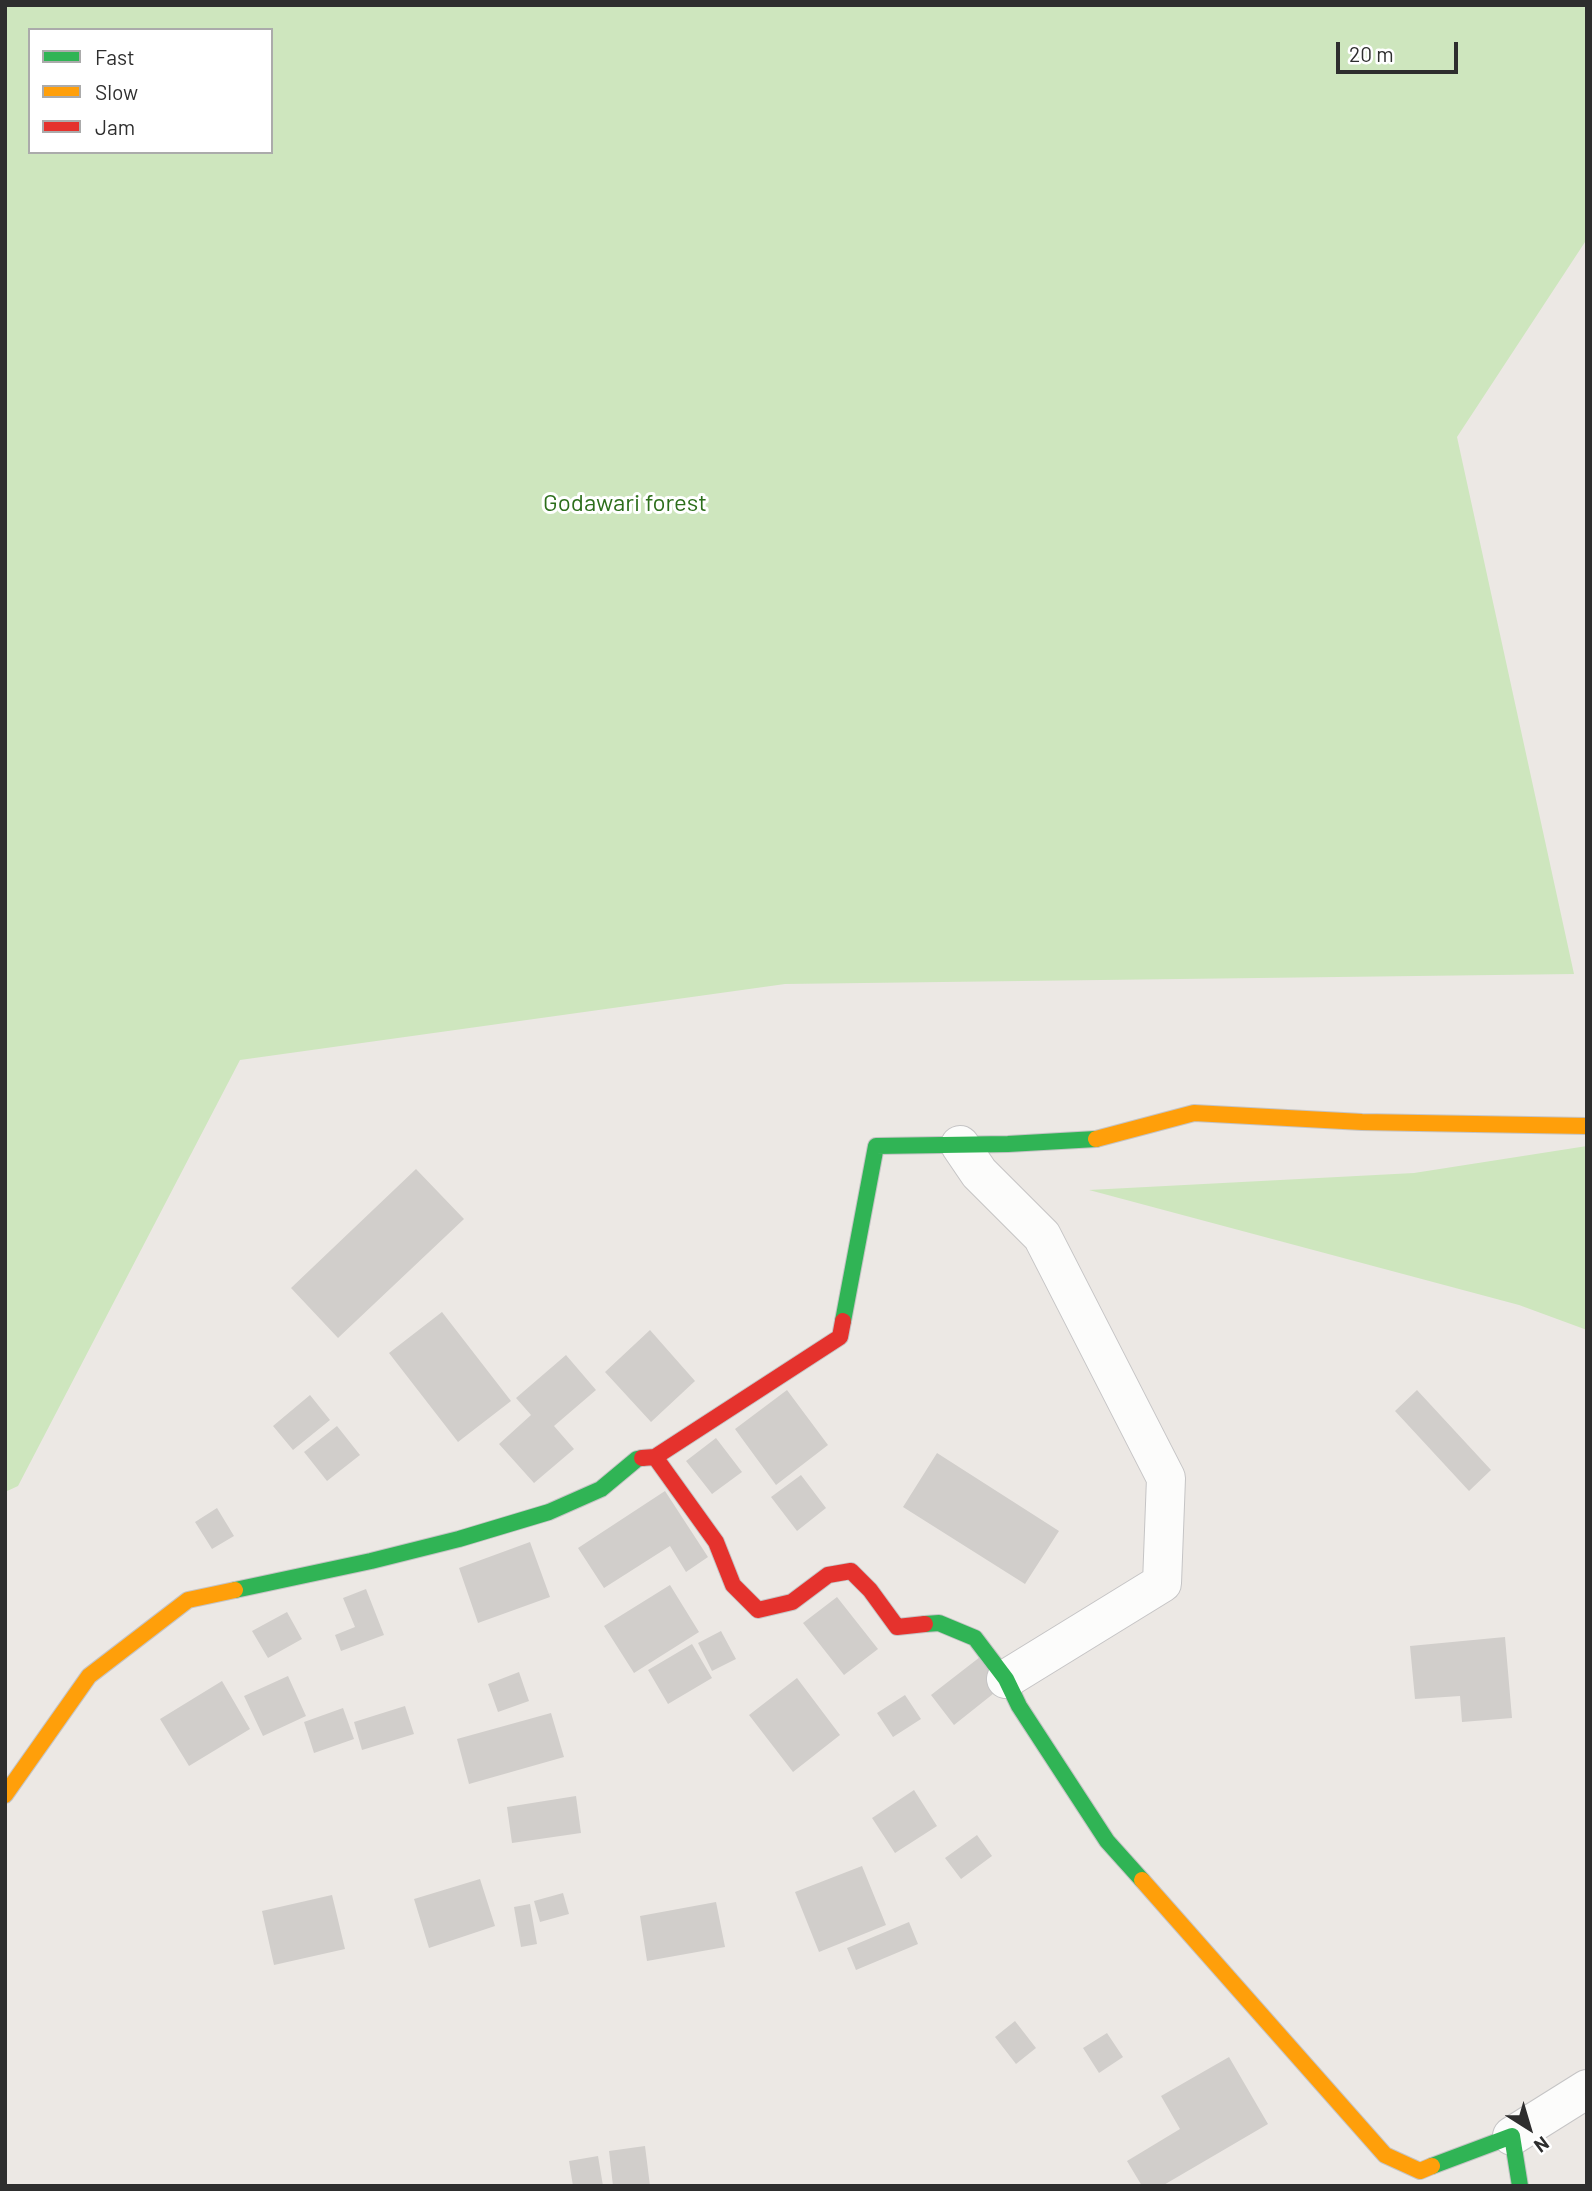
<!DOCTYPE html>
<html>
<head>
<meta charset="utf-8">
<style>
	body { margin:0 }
	#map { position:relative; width:1592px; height:2191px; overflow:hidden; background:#ece8e4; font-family:Barlow,sans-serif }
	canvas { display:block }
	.frame { position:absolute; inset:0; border:7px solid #2e2e2e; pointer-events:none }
	.legend { position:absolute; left:28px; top:28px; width:245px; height:126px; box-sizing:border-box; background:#fff; border:2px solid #ababab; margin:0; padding:9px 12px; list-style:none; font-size:21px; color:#2e2e2e }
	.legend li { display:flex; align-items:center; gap:14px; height:35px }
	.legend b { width:35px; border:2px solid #ababab }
	.north { position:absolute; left:1494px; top:2093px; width:70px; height:70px; -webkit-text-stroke:5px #fff; paint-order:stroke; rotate:143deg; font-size:19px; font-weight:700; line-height:28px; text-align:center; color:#2e2e2e }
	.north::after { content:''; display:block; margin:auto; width:24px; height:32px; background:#2e2e2e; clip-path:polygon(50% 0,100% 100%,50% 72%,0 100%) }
	.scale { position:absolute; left:1336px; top:42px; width:122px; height:32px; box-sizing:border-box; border:4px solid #2e2e2e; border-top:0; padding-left:9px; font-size:21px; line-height:24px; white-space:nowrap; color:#2e2e2e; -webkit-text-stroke:5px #fff; paint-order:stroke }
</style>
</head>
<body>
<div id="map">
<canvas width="1592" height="2191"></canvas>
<div class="frame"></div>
<ul class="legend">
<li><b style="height:9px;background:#30b455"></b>Fast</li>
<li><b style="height:9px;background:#ff9f0a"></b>Slow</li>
<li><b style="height:9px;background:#e5322d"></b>Jam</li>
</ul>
<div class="north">N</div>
<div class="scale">20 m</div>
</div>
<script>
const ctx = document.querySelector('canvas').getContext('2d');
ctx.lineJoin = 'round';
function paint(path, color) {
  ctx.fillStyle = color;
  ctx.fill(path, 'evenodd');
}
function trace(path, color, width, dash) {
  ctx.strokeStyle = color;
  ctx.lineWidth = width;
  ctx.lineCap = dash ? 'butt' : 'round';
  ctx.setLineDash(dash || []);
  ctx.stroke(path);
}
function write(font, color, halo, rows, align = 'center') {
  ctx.font = font + ' Barlow,sans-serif';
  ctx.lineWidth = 6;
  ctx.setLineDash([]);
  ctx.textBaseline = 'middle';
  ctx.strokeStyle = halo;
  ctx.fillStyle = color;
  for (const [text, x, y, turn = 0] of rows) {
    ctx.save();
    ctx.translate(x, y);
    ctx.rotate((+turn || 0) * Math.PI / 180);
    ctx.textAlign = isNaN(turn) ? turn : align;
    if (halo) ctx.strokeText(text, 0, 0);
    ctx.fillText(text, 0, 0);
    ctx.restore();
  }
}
paint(new Path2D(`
	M5 5H1587V239L1457 437 1574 974 785 984 240 1060 18 1486 5 1492ZM30 30H271V152H30Z
	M1587 1146V1330L1519 1305 1089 1190 1414 1173Z`), '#cee6be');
paint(new Path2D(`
	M416 1169 464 1219 338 1338 291 1288Z
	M442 1312 511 1401 458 1442 389 1353Z
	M650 1330 695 1381 651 1422 605 1372Z
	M566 1355 596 1390 554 1426 574 1449 534 1483 499 1444 531 1415 516 1398Z
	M787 1390 828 1445 776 1485 735 1429Z
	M1417 1390 1491 1470 1469 1491 1395 1411Z
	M310 1395 330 1420 293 1450 273 1426Z
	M337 1426 360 1455 327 1481 304 1452Z
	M716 1438 742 1472 712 1494 686 1461Z
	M937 1453 1059 1531 1025 1584 903 1507Z
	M801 1475 826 1508 797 1531 771 1497Z
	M665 1491 708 1557 686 1572 670 1546 604 1588 578 1548Z
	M217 1508 234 1536 212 1549 195 1522Z
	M530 1542 550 1597 478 1623 459 1568Z
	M670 1585 699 1632 634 1673 604 1626Z
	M366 1589 384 1635 341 1651 335 1635 355 1627 343 1598Z
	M837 1597 878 1649 844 1675 803 1623Z
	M287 1612 302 1639 268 1658 252 1631Z
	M721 1631 736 1659 712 1671 698 1643Z
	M1505 1637 1512 1718 1462 1722 1460 1696 1415 1699 1410 1646Z
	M692 1644 712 1678 668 1704 648 1670Z
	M980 1657 1003 1686 954 1725 931 1695Z
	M519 1672 529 1701 498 1712 488 1684Z
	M288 1676 306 1716 263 1736 244 1696Z
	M797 1678 840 1735 793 1772 749 1715Z
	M222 1681 250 1729 189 1766 160 1719Z
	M905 1695 921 1719 893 1737 877 1713Z
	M405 1706 414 1734 362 1750 354 1722Z
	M343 1708 354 1739 314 1753 304 1722Z
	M551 1713 564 1757 469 1784 457 1739Z
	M914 1790 937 1826 895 1853 872 1818Z
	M576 1796 581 1833 512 1843 507 1807Z
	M977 1835 992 1856 961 1879 945 1858Z
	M862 1866 886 1925 819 1952 795 1892Z
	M480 1879 495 1926 429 1948 414 1899Z
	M563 1893 569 1914 540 1922 534 1901Z
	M332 1895 345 1949 274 1965 262 1911Z
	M716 1902 725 1947 647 1961 640 1916Z
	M530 1904 537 1944 521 1947 514 1907Z
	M909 1922 918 1944 856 1970 847 1948Z
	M1015 2021 1036 2048 1016 2064 995 2037Z
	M1107 2033 1123 2057 1099 2073 1083 2048Z
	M1229 2057 1268 2124 1162 2186H1142L1127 2161 1180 2129 1161 2096Z
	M645 2146 650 2186H613L609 2151Z
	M598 2156 603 2186H573L569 2161Z`), '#d1cecb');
const street = new Path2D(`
	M960 1145 979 1173 1042 1236 1166 1478 1162 1583 1006 1679
	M1512 2136 1587 2089`);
const fast = new Path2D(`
	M843 1321 876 1146 1008 1144 1096 1139
	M235 1590 371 1561 459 1539 549 1512 601 1489 637 1459 642 1458
	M925 1624 939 1623 975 1638 1006 1679 1019 1706 1107 1841 1142 1880
	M1432 2166 1512 2136 1520 2186`);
const slow = new Path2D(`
	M1096 1139 1194 1113 1362 1122 1587 1126
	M5 1795 89 1676 188 1600 235 1590
	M1142 1880 1385 2155 1420 2171 1432 2166`);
const jam = new Path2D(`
	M655 1457 716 1542 733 1585 758 1610 792 1602 828 1575 851 1571 870 1590 897 1627 925 1624
	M642 1458 655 1457 840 1337 843 1321`);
trace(street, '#c5c4c5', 40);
trace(fast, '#c5c4c5', 18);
trace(slow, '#c5c4c5', 18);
trace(jam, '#c5c4c5', 18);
trace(street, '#fcfcfb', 38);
trace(fast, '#30b455', 16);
trace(slow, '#ff9f0a', 16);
trace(jam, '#e5322d', 16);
write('24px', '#2c6e1b', '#fff', [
	["Godawari forest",625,503]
]);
</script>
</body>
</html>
